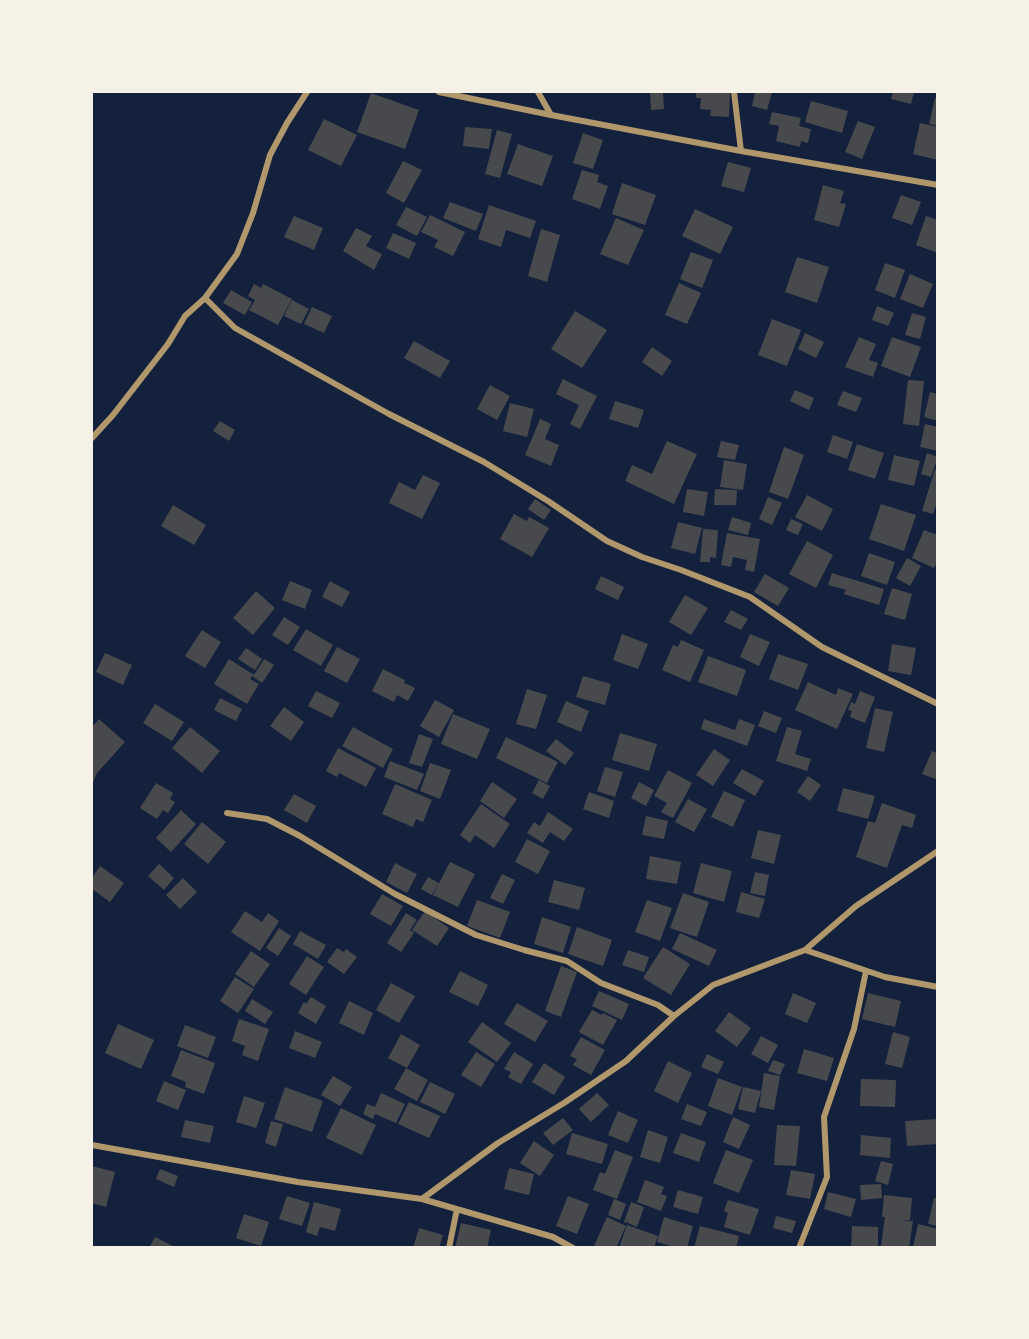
<!DOCTYPE html>
<html>
<head>
<meta charset="utf-8">
<style>
	body { margin:0 }
	#map { position:relative; width:1029px; height:1339px; overflow:hidden; background:#14213d; font-family:"Titillium Web",sans-serif }
	canvas { display:block }
	.frame { position:absolute; inset:0; border:93px solid #f6f1e7; pointer-events:none }
</style>
</head>
<body>
<div id="map">
<canvas width="1029" height="1339"></canvas>
<div class="frame"></div>
</div>
<script>
const ctx = document.querySelector('canvas').getContext('2d');
ctx.lineJoin = 'round';
function paint(path, color) {
  ctx.fillStyle = color;
  ctx.fill(path, 'evenodd');
}
function trace(path, color, width, dash) {
  ctx.strokeStyle = color;
  ctx.lineWidth = width;
  ctx.lineCap = dash ? 'butt' : 'round';
  ctx.setLineDash(dash || []);
  ctx.stroke(path);
}
paint(new Path2D(`
	M650 92H663L664 109 651 110Z
	M696 92H730L729 117 710 116 711 110 700 109 701 98H696Z
	M755 92H772L767 110 752 106Z
	M893 92H914L911 104 891 99Z
	M371 93 419 110 405 149 357 132Z
	M935 98H938V126L929 124Z
	M811 101 848 111 842 133 805 122Z
	M772 112 801 118 799 126 811 129 808 143 801 141 800 147 776 141 779 126 769 124Z
	M324 119 357 135 341 166 308 150Z
	M858 121 875 127 862 159 845 152Z
	M920 123 938 127V160L913 154Z
	M465 127 492 129 489 149 463 146Z
	M497 130 512 134 500 178 485 174Z
	M583 133 603 140 593 169 573 163Z
	M518 144 553 156 542 186 507 174Z
	M403 161 422 170 404 203 386 193Z
	M728 162 751 168 744 192 721 186Z
	M582 170 599 175 597 182 608 186 600 209 572 199Z
	M622 183 656 195 645 225 612 214Z
	M823 185 844 191 840 203 846 204 839 227 814 220Z
	M901 195 921 202 912 225 892 218Z
	M450 202 483 214 476 231 443 218Z
	M489 205 536 221 530 238 506 230 501 247 478 239Z
	M406 207 427 217 417 236 396 225Z
	M695 209 733 227 720 254 682 236Z
	M430 215 465 232 453 256 434 247 438 240 421 232Z
	M294 216 323 228 314 250 284 237Z
	M926 216 938 220V253L916 245Z
	M616 218 644 230 628 265 600 254Z
	M356 228 372 236 366 246 382 254 374 270 343 251Z
	M541 229 560 235 547 282 528 276Z
	M393 233 416 243 409 259 386 248Z
	M691 252 713 260 702 288 680 279Z
	M797 257 829 267 817 303 785 292Z
	M885 263 905 270 895 298 875 290Z
	M910 274 933 284 923 308 900 299Z
	M679 283 701 293 687 324 665 315Z
	M254 284 261 288 263 284 292 299 278 325 249 310 255 300 248 296Z
	M231 290 252 302 245 315 223 303Z
	M292 300 309 309 301 324 284 316Z
	M877 306 894 313 888 326 872 320Z
	M312 307 332 316 324 333 304 324Z
	M575 311 607 330 582 368 551 349Z
	M912 313 926 317 920 339 905 335Z
	M772 319 801 330 787 366 758 355Z
	M805 333 824 342 816 358 798 349Z
	M859 337 876 344 869 360 878 363 873 377 845 367Z
	M892 337 921 347 910 377 881 366Z
	M414 341 450 361 440 378 404 358Z
	M652 347 672 361 662 376 642 362Z
	M563 379 597 396 580 429 570 424 579 405 556 394Z
	M908 380 924 381 919 426 903 424Z
	M490 385 510 396 497 420 477 409Z
	M795 390 814 398 809 410 790 401Z
	M843 391 862 398 856 412 837 405Z
	M930 392 938 394V421L924 417Z
	M615 401 644 410 638 428 609 419Z
	M510 403 534 409 527 437 503 431Z
	M540 419 551 424 545 439 559 445 551 466 525 455Z
	M220 421 235 430 229 441 213 431Z
	M925 424 938 427V451L920 447Z
	M833 435 853 442 847 459 827 452Z
	M667 441 697 454 674 504 625 481 632 465 652 474Z
	M721 441 739 445 735 460 717 457Z
	M857 444 884 453 875 479 848 470Z
	M784 447 804 455 788 499 769 492Z
	M927 453 938 457 931 477 921 474Z
	M894 455 920 461 914 486 888 480Z
	M724 460 747 464 743 490 720 487Z
	M935 469 938 470V500L933 514 922 511Z
	M423 475 440 483 422 519 389 503 399 482 415 490Z
	M687 489 708 492 704 516 683 512Z
	M715 489 737 490 736 505H714Z
	M807 495 833 509 822 531 795 517Z
	M768 497 782 503 772 525 759 519Z
	M535 499 551 510 544 520 528 509Z
	M881 504 916 515 904 551 869 539Z
	M173 505 206 525 194 545 161 526Z
	M514 514 527 521 529 517 549 528 532 557 500 539Z
	M732 517 751 523 748 535 728 530Z
	M791 519 803 524 798 535 786 530Z
	M678 522 702 528 695 554 671 548Z
	M703 529 718 530 716 558 710 557V562H700Z
	M924 530 938 535V561L934 568 912 558Z
	M727 533 760 539 754 572 745 570 747 560 733 557 731 567 721 565Z
	M807 541 833 555 816 588 789 574Z
	M869 553 895 562 887 585 861 576Z
	M907 558 921 566 910 586 896 578Z
	M832 573 884 589 879 605 844 594 846 590 828 585Z
	M765 574 789 588 778 606 754 592Z
	M601 576 624 587 618 600 595 589Z
	M290 581 312 590 305 609 282 600Z
	M330 581 350 592 342 607 322 597Z
	M892 588 912 594 905 620 884 614Z
	M256 591 275 608 253 635 233 618Z
	M685 595 708 608 691 635 669 622Z
	M731 610 748 619 741 630 724 622Z
	M284 617 300 627 288 645 272 635Z
	M306 629 333 645 321 666 293 650Z
	M202 630 221 642 205 668 185 656Z
	M622 634 648 644 638 669 613 660Z
	M750 634 770 642 759 666 740 657Z
	M681 640 704 650 690 682 662 670 673 645 678 647Z
	M892 644 916 648 911 675 888 671Z
	M337 647 360 659 347 683 324 671Z
	M246 648 262 659 255 670 238 659Z
	M105 653 132 665 123 685 96 672Z
	M778 654 808 664 798 690 769 679Z
	M708 656 746 670 737 696 698 682Z
	M229 659 254 675 264 659 274 665 262 683 252 676 250 679 259 684 247 704 214 684Z
	M383 669 405 680 404 683 415 688 408 701 397 695 394 702 372 691Z
	M583 676 611 684 605 705 576 697Z
	M808 682 836 695 838 688 853 694 837 729 795 710Z
	M527 689 547 695 536 729 516 724Z
	M316 691 340 703 332 718 308 706Z
	M860 691 875 697 865 723 850 717 852 711 848 710 851 702 855 704Z
	M220 698 242 709 236 721 214 710Z
	M435 700 454 710 439 737 420 726Z
	M566 701 589 711 581 732 557 722Z
	M155 704 184 722 172 741 143 723Z
	M284 707 304 722 291 741 270 726Z
	M875 708 893 712 884 752 866 748Z
	M764 711 782 718 776 733 758 726Z
	M453 714 490 729 477 759 441 744Z
	M99 719 125 742 97 773 92 785V727Z
	M704 719 735 730 739 719 755 725 747 746 701 729Z
	M190 727 220 751 202 773 172 748Z
	M353 727 393 749 383 768 342 746Z
	M787 727 802 731 795 754 811 759 807 771 776 761Z
	M620 733 657 744 649 771 612 760Z
	M419 734 433 739 422 767 409 763Z
	M506 737 558 762 547 783 496 758Z
	M556 739 574 753 565 765 546 751Z
	M338 748 376 768 366 787 339 773 337 777 326 771Z
	M714 749 730 760 713 786 696 775Z
	M932 751 938 753V780L922 774Z
	M390 761 424 774 417 790 384 777Z
	M430 763 451 770 440 799 420 791Z
	M605 767 623 772 615 797 597 791Z
	M742 769 764 781 755 796 733 783Z
	M668 770 692 783 673 818 661 812 667 803 654 796Z
	M808 776 821 785 810 801 797 792Z
	M539 780 550 786 543 799 532 793Z
	M492 782 517 799 504 818 480 801Z
	M639 782 654 790 646 806 631 798Z
	M156 783 173 793 170 799 175 802 168 813 163 810 157 819 140 808Z
	M395 784 432 800 423 822 416 819 413 827 382 814Z
	M843 788 875 796 868 819 837 811Z
	M724 791 745 800 733 827 711 817Z
	M589 792 614 801 609 818 583 809Z
	M294 794 316 806 307 823 284 810Z
	M688 799 707 809 694 832 675 822Z
	M882 803 916 815 912 828 902 825 887 868 856 857 868 821 875 823Z
	M481 804 510 824 494 848 475 835 470 843 460 835Z
	M181 810 196 824 171 852 156 838Z
	M548 812 573 829 564 841 550 832 543 843 527 833 534 822 540 826Z
	M646 816 668 821 664 839 642 835Z
	M202 822 226 842 208 864 184 844Z
	M758 830 781 835 774 864 751 858Z
	M527 839 550 851 538 874 515 862Z
	M650 856 681 862 677 884 646 879Z
	M450 862 475 874 458 907 433 895Z
	M395 863 417 874 407 893 386 882Z
	M701 863 732 871 724 902 693 893Z
	M159 864 174 878 164 890 148 876Z
	M100 866 124 883 110 902 92 889V878Z
	M755 872 769 875 765 896 750 893Z
	M502 874 515 880 503 904 490 898Z
	M428 877 439 883 432 895 421 889Z
	M183 878 197 892 180 909 166 895Z
	M554 880 585 888 579 910 548 902Z
	M741 892 765 899 759 918 736 912Z
	M683 893 709 902 697 937 670 928Z
	M382 894 403 906 391 926 370 914Z
	M477 900 510 912 500 938 467 926Z
	M647 900 672 908 660 941 635 932Z
	M245 911 262 922 268 913 279 921 260 951 231 932Z
	M425 911 449 928 437 946 412 930Z
	M406 913 417 920 410 930 414 933 401 952 387 943Z
	M542 917 571 927 563 953 534 944Z
	M577 927 612 940 603 966 568 954Z
	M279 928 291 936 278 956 266 948Z
	M300 931 326 945 318 959 293 944Z
	M680 933 717 950 709 966 672 949Z
	M663 947 690 964 671 995 643 978Z
	M337 948 344 952 346 949 357 957 344 974 327 962Z
	M628 950 649 957 644 972 622 965Z
	M251 951 270 964 254 987 235 974Z
	M307 956 324 967 306 995 289 984Z
	M561 966 577 972 561 1017 545 1011Z
	M460 971 488 985 478 1006 449 992Z
	M235 977 254 989 238 1013 220 1001Z
	M391 983 415 996 399 1023 376 1010Z
	M599 991 629 1004 622 1020 592 1006Z
	M793 993 816 1003 807 1023 785 1014Z
	M868 993 901 1001 895 1027 862 1019Z
	M311 997 326 1006 316 1024 298 1013 304 1002 306 1004Z
	M252 999 273 1012 265 1024 245 1011Z
	M349 1001 373 1013 364 1035 339 1023Z
	M517 1003 548 1021 535 1042 504 1024Z
	M592 1010 602 1015 603 1013 617 1020 603 1045 579 1032Z
	M729 1012 751 1028 737 1047 715 1031Z
	M239 1019 269 1029 258 1061 242 1055 245 1046 232 1041Z
	M482 1022 511 1043 497 1062 468 1042Z
	M118 1024 154 1040 141 1069 105 1053Z
	M185 1025 216 1037 208 1058 177 1046Z
	M295 1031 322 1042 315 1058 289 1048Z
	M893 1032 910 1037 902 1068 885 1064Z
	M401 1034 420 1045 407 1068 388 1058Z
	M761 1036 778 1045 768 1063 751 1054Z
	M581 1037 605 1050 591 1075 573 1065 577 1059 570 1056Z
	M804 1049 834 1058 827 1081 797 1073Z
	M181 1050 215 1063 204 1094 185 1087 186 1082 171 1076Z
	M476 1052 495 1064 481 1087 461 1075Z
	M514 1052 533 1064 521 1084 508 1077 511 1072 504 1069Z
	M707 1054 724 1062 718 1074 701 1067Z
	M773 1060 785 1064 780 1075 768 1071Z
	M668 1061 692 1073 678 1103 654 1091Z
	M544 1063 565 1077 554 1095 532 1082Z
	M406 1068 428 1080 417 1101 394 1089Z
	M764 1073 780 1076 774 1110 759 1107Z
	M333 1076 352 1087 340 1106 321 1095Z
	M718 1078 742 1087 732 1115 708 1106Z
	M861 1079 896 1080 895 1107 860 1106Z
	M164 1081 186 1090 178 1110 156 1101Z
	M430 1082 455 1094 445 1114 420 1102Z
	M285 1087 323 1101 312 1132 274 1119Z
	M743 1087 761 1091 755 1113 738 1109Z
	M381 1093 405 1104 396 1123 375 1114 373 1119 363 1114 367 1104 375 1107Z
	M597 1093 609 1105 591 1122 579 1109Z
	M244 1096 265 1103 256 1128 236 1122Z
	M409 1102 440 1116 429 1138 398 1124Z
	M687 1104 707 1112 701 1126 681 1119Z
	M341 1108 376 1125 362 1155 326 1138Z
	M618 1111 638 1120 628 1143 608 1135Z
	M733 1117 750 1125 739 1149 723 1142Z
	M563 1118 573 1130 553 1145 543 1133Z
	M938 1119V1144L907 1146 905 1121Z
	M185 1120 214 1126 210 1143 181 1137Z
	M271 1121 283 1124 276 1147 265 1143Z
	M777 1125 800 1126 796 1166 774 1165Z
	M648 1130 668 1137 660 1163 640 1157Z
	M572 1133 608 1144 602 1164 566 1154Z
	M681 1133 706 1142 699 1162 673 1153Z
	M861 1135 891 1138 890 1158 860 1155Z
	M534 1141 554 1155 540 1176 520 1163Z
	M615 1150 633 1157 617 1199 593 1190 600 1172 605 1174Z
	M726 1150 753 1160 739 1193 713 1183Z
	M881 1161 893 1164 888 1185 875 1181Z
	M92 1166 115 1172 106 1207 92 1203Z
	M509 1168 534 1174 529 1195 504 1189Z
	M160 1169 178 1176 174 1187 156 1179Z
	M791 1170 815 1174 810 1199 786 1195Z
	M645 1180 664 1187 661 1194 667 1196 661 1211 637 1202Z
	M881 1184 882 1198 861 1200 860 1185Z
	M678 1190 703 1197 698 1214 673 1207Z
	M828 1192 856 1199 851 1217 824 1209Z
	M884 1195 912 1198 910 1220H899L913 1221 909 1248 881 1246 885 1217H882Z
	M287 1196 310 1203 302 1226 279 1219Z
	M568 1196 589 1204 577 1234 556 1226Z
	M934 1198H938V1226L928 1224Z
	M614 1199 626 1204 620 1220 608 1215Z
	M728 1200 759 1209 750 1235 724 1227 728 1213 724 1211Z
	M314 1202 341 1209 335 1231 320 1227 317 1236 306 1232Z
	M631 1202 644 1207 637 1227 628 1223V1219L627 1223 624 1222Z
	M244 1214 269 1222 261 1246 236 1238Z
	M776 1216 796 1221 792 1233 773 1228Z
	M607 1217 626 1226 616 1248H597L594 1246Z
	M664 1217 693 1226 687 1248H678L657 1242Z
	M461 1223 491 1230 487 1248H455Z
	M918 1224 938 1229V1248L913 1247Z
	M627 1225 658 1236 654 1248H619Z
	M700 1226 739 1236 736 1248H694Z
	M852 1226 878 1227V1248H851Z
	M419 1228 443 1235 439 1248H413Z
	M155 1237 177 1248H149Z`), '#48494c');
trace(new Path2D(`
	M439 92 551 115 741 151 938 185
	M538 92 551 115
	M734 92 741 151
	M205 298 235 328 389 414 484 462 548 501 607 541 642 557 681 570 750 597 822 647 938 704
	M92 438 113 415 168 344 185 316 205 298 237 254 253 213 270 155 287 123 307 92
	M227 813 267 819 300 836 395 894 476 935 524 950 567 961 601 983 658 1005 674 1016
	M805 950 885 977 938 987
	M92 1145 298 1182 422 1199 553 1237 573 1248
	M422 1199 498 1143 564 1103 626 1061 674 1016 713 985 805 950 856 906 938 851
	M449 1248 457 1209
	M799 1248 827 1177 824 1117 854 1029 866 971`), '#b1986c', 6);
</script>
</body>
</html>
